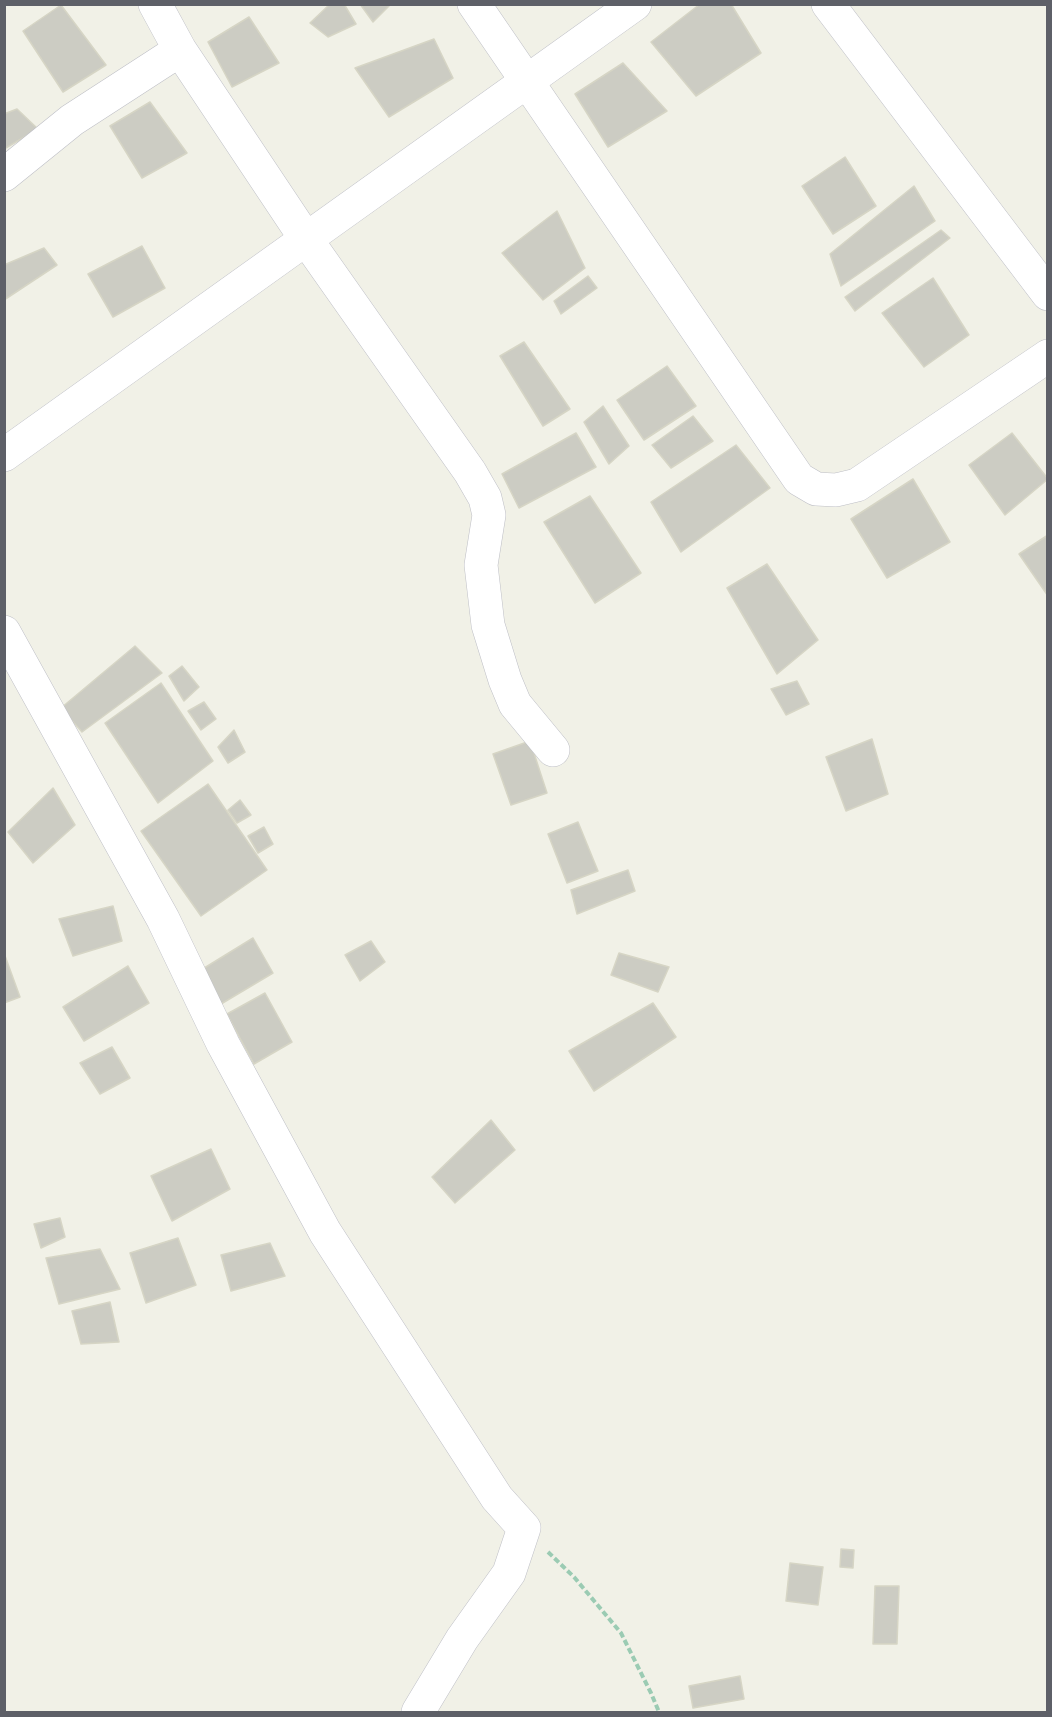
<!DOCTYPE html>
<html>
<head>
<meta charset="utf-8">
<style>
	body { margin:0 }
	#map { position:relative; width:1052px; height:1717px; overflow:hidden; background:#f1f1e7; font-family:Karla,sans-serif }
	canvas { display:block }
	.frame { position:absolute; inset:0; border:6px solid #5e6068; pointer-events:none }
</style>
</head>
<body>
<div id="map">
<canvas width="1052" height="1717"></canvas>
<div class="frame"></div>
</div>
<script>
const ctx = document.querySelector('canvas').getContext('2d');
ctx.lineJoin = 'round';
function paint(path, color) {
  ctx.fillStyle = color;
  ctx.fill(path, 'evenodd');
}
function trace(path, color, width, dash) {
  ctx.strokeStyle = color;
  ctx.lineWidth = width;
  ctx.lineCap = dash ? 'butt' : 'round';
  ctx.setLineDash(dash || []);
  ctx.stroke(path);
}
const building = new Path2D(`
	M330 4H344L356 24 328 37 310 23Z
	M360 4H391L373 22Z
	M700 4H731L761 53 696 96 651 42Z
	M61 5 106 65 63 92 23 31Z
	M249 17 279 63 232 87 208 42Z
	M434 39 453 78 389 117 355 68Z
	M623 63 667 111 608 147 575 94Z
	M150 102 187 153 142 178 110 126Z
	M17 109 38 129 4 149V114Z
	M845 157 876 206 833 234 802 186Z
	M914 186 935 221 841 286 830 254Z
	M557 211 585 268 543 300 502 253Z
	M941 230 950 238 855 311 845 297Z
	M142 246 165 288 113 317 88 274Z
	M44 248 57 265 4 300V265Z
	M588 276 597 288 561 314 554 301Z
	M933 278 969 335 924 367 882 313Z
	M524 342 570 409 543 426 500 356Z
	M667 366 696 406 644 440 617 400Z
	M603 406 629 446 609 464 584 422Z
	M693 416 713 441 671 468 652 445Z
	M576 433 596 467 519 508 502 474Z
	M1012 433 1048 479 1005 515 969 465Z
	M736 445 770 488 681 552 651 502Z
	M913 479 950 542 887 578 851 519Z
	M590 496 641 573 595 603 544 522Z
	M1048 535V596L1019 554Z
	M767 564 818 640 777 674 727 588Z
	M135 646 162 673 82 732 61 708Z
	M182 666 199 687 184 701 169 676Z
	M797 681 809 704 786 715 771 689Z
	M161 683 213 761 158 803 105 723Z
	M204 702 216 719 201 730 188 711Z
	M234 730 245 752 228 763 218 747Z
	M872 739 888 794 846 811 826 757Z
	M530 741 547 793 511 805 493 754Z
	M208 784 267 870 201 916 141 831Z
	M53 788 75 825 33 863 8 832Z
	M240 800 251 815 237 823 228 810Z
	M578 822 598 871 567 883 548 834Z
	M264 827 273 844 258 853 248 836Z
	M628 870 635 891 577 914 571 890Z
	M113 906 122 941 73 956 59 919Z
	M253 938 273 973 221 1004 201 970Z
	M371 941 385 962 360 981 345 955Z
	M4 953 20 997 4 1003Z
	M619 953 669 967 658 992 611 975Z
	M128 966 149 1003 84 1041 63 1007Z
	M265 993 292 1042 254 1064 227 1014Z
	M653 1003 676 1037 594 1091 569 1051Z
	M112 1047 130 1078 100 1094 80 1063Z
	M491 1120 515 1150 455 1203 432 1177Z
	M211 1149 230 1189 172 1221 151 1176Z
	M60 1218 65 1237 41 1248 34 1224Z
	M178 1238 196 1285 146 1303 130 1253Z
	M270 1243 285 1276 231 1291 221 1255Z
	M100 1249 120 1289 59 1304 46 1258Z
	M110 1302 119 1342 81 1344 72 1311Z
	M841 1549 854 1550 853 1568 840 1567Z
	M790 1563 823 1567 818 1605 786 1601Z
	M875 1586H899L897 1644H873Z
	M740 1676 744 1699 693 1708 689 1686Z`);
paint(building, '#ccccc3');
trace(building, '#d6d5c5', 1.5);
const minor = new Path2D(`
	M155 4 180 50 306 239 470 472 485 498 489 515 481 565 488 625 505 680 515 704 553 750
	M474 4 799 479 816 489 836 490 857 485 1048 356
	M828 4 1048 294
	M4 175 72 120 180 50
	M4 455 635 4
	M4 632 163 919 223 1044 325 1232 497 1498 524 1528 509 1573 462 1639 418 1712`);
trace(minor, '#bebfc6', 34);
trace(new Path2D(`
	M548 1552 574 1577 621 1633 651 1693 659 1712`), '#9bcbb3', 4, [6, 3]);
trace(minor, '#fff', 33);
</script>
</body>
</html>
